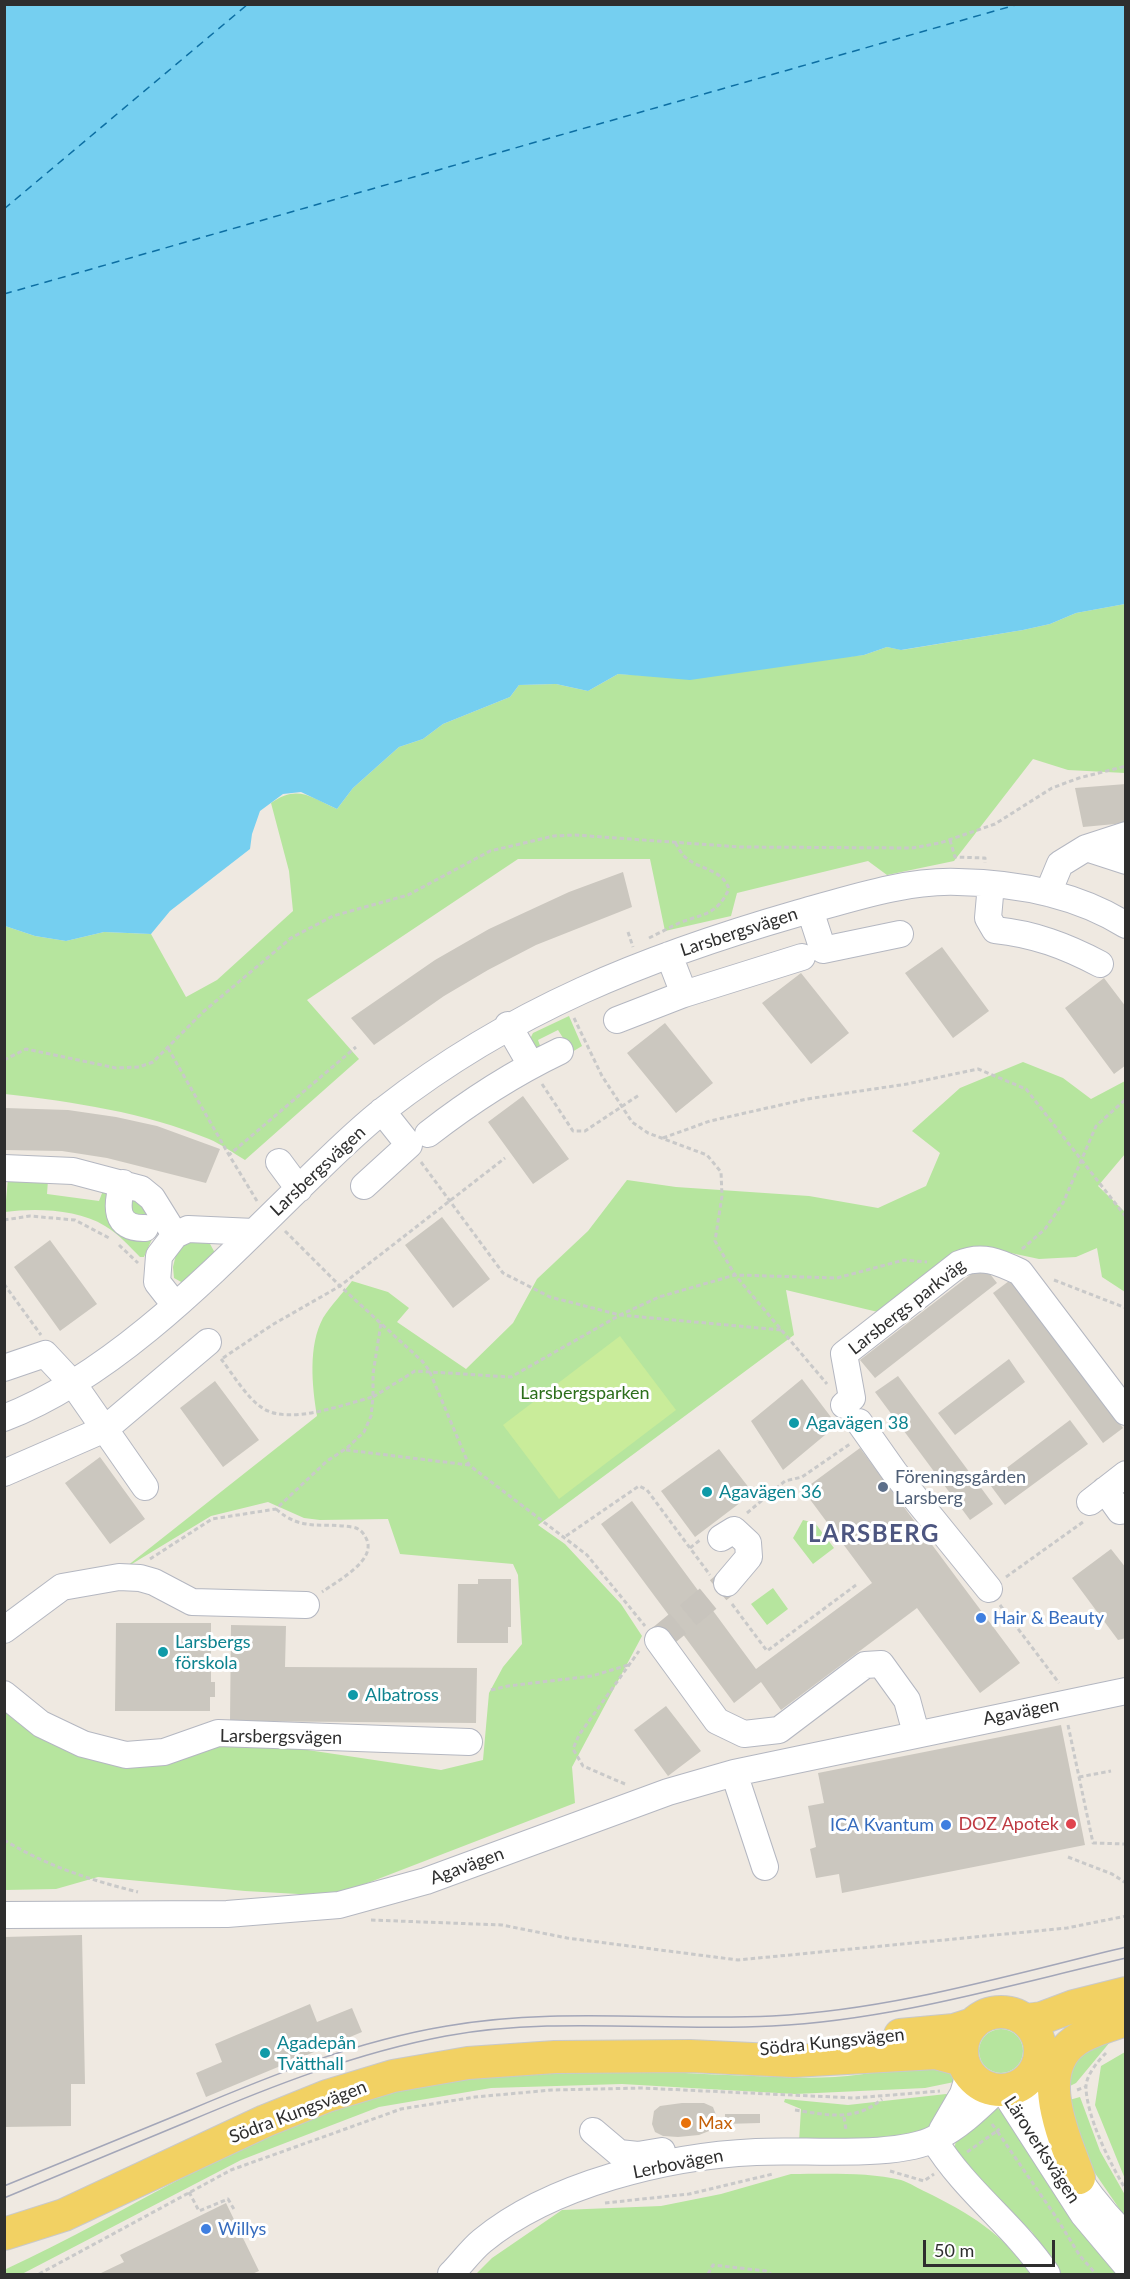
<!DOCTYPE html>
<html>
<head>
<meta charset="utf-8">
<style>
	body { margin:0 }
	#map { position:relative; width:1130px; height:2279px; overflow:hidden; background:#efe9e1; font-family:Lato,sans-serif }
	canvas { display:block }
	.frame { position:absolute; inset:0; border:6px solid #2e2e2e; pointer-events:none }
	.scale { position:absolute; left:923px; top:2240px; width:132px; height:27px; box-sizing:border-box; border:3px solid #2e2e2e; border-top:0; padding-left:8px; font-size:18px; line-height:21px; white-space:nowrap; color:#2e2e2e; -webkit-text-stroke:4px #fff; paint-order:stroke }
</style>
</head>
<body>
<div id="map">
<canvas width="1130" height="2279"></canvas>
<div class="frame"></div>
<div class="scale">50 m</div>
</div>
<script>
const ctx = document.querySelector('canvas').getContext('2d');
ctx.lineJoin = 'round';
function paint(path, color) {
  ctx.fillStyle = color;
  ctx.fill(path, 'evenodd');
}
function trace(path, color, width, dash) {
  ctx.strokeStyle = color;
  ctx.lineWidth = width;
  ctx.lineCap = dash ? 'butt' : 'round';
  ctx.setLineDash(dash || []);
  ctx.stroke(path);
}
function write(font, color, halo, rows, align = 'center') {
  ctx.font = font + ' Lato,sans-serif';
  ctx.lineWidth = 6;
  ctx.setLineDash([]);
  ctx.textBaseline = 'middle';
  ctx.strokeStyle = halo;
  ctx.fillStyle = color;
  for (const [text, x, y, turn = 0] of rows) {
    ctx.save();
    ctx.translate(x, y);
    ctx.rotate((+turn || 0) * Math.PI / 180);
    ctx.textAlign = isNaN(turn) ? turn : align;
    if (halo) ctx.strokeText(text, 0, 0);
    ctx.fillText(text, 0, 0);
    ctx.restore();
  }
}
paint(new Path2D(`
	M1125 604V773L1068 770 1033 759 954 861 887 875 868 861 737 893 731 916 665 931 650 859H518L307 1000 359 1059 245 1160C233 1153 221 1144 209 1139 144 1112 73 1102 5 1094V926L35 936 66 941 104 932 151 934 186 997 217 980 293 911 289 871 271 803C297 784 311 797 337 809L353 788 399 747 423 739 443 724 510 697 519 685 556 684 588 691 618 674 653 676 864 655 887 647 902 650 1023 630 1050 624 1076 613Z
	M569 1016 582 1046 572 1052 558 1030 538 1040 542 1051 537 1053 530 1039 533 1033Z
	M1023 1062 1063 1078 1091 1099 1125 1081V1154L1098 1186 1125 1212V1292L1102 1277 1097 1248 1076 1257 1039 1259 978 1246 955 1255 882 1313 786 1290 794 1335 538 1525 565 1544 621 1604 642 1636 572 1767 575 1803 334 1896 245 1891 98 1877 56 1889 5 1890 4 1711 17 1722 49 1740 86 1755 261 1743 441 1770 483 1760 489 1693 503 1667 522 1644 518 1575 513 1564 400 1554 388 1519 320 1520 304 1518 268 1502 211 1516 122 1570 317 1416C312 1386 308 1346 323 1318 331 1305 343 1293 352 1281L388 1292 409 1308 397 1322 466 1369 513 1323 537 1279 588 1231 627 1180 676 1187 809 1196 878 1208 926 1186 940 1153 912 1131 960 1088Z
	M8 1178 48 1180 47 1194 99 1201 104 1188 127 1217 131 1199 142 1201 159 1231 152 1239 144 1257H140C129 1246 119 1234 105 1226 78 1209 35 1208 5 1212Z
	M184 1241 209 1242 215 1253 183 1283 174 1278 173 1267 178 1246Z
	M803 1520 815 1523 834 1548 813 1564 793 1538Z
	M773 1588 788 1609 767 1625 751 1604Z
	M979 2051a22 22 0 1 1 44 0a22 22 0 1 1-44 0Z
	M1115 2036 1076 2083 1062 2090 1073 2054Z
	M1125 2052V2179L1095 2105 1101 2066Z
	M937 2063 959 2074V2081L925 2088 795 2094 622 2084 491 2088 379 2107 241 2160 22 2274H5L4 2270C134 2210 245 2132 385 2091 489 2061 619 2070 727 2075 763 2076 799 2079 835 2077 868 2075 903 2067 937 2063Z
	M946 2094 955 2096 936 2123 902 2140 799 2142 801 2109 784 2102 785 2099 848 2105Z
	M1080 2097 1100 2151 1125 2195V2217L1075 2144 1062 2102Z
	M992 2106 1004 2112 1121 2274H1060L1032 2232 992 2194 954 2151 956 2140Z
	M791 2174C825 2174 868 2172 901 2180 910 2183 919 2189 926 2192 967 2212 1006 2235 1030 2274H476L492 2258 562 2210 661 2206 721 2194Z`), '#b6e59e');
paint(new Path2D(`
	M620 1336 676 1410 559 1499 503 1425Z`), '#c9ec9a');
paint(new Path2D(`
	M5 4 1125 5V604L1076 613 1050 624 1023 630 901 650 887 647 864 655 690 680 618 674 588 691 556 684 519 685 510 697 443 724 423 739 399 747 353 788 337 809 301 792 283 794 260 811 252 834 250 849 170 911 151 934 104 932 66 941 35 936 5 926Z`), '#75cff0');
trace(new Path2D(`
	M4 209 248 4
	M4 294 1019 4`), '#0d6fa3', 1.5, [8, 6]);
paint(new Path2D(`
	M1126 784V823L1083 827 1075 788Z
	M623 872 632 907 536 945 488 970 444 996 374 1045 351 1018 435 960 489 929 569 892Z
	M942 947 989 1011 953 1038 905 973Z
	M801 973 849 1033 811 1064 762 1003Z
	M1104 978 1126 1007V1065L1114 1074 1065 1008Z
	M665 1023 713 1083 676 1113 627 1053Z
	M523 1096 569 1159 533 1184 488 1122Z
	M5 1108 68 1110 116 1117 157 1126 220 1149 206 1183 107 1158 62 1151 5 1150Z
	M442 1217 490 1279 453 1308 405 1245Z
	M50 1240 97 1304 60 1331 14 1267Z
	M983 1265 997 1283 875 1378 860 1360Z
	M1013 1278 1123 1428 1103 1443 993 1293Z
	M1009 1359 1025 1382 955 1435 938 1413Z
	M898 1376 993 1504 970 1520 875 1392Z
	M802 1379 837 1425 783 1470 751 1421Z
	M215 1381 259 1440 223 1467 180 1408Z
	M1070 1420 1088 1444 1005 1505 988 1482Z
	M860 1448 1020 1663 980 1693 917 1608 781 1710 761 1682 734 1703 601 1524 632 1501 756 1669 872 1583 803 1490Z
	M719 1449 753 1493 695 1537 661 1491Z
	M100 1457 145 1519 110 1544 65 1483Z
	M1111 1549 1126 1568V1638L1118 1640 1072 1578Z
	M478 1579H511V1627H508V1643H457L458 1584H478Z
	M116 1623H211V1682H215V1697H210V1711H115Z
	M231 1625 286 1626 285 1667 477 1668 476 1723 230 1721Z
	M666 1706 701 1751 668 1776 634 1730Z
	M1061 1725 1085 1845 842 1893 839 1874 816 1878 810 1849 816 1847 808 1806 824 1803 818 1773Z
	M82 1935 85 2084H71V2126L4 2127V1937Z
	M310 2004 317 2022 352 2008 362 2032 206 2097 196 2073 222 2062 215 2044Z
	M682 2103H704L713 2107 716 2115 714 2129 699 2135 678 2137 663 2136 655 2132 652 2124 654 2111 660 2106Z
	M725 2114H760V2123L725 2124Z
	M226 2203 259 2271 252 2274H99L124 2262 120 2255Z`), '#cbc7bf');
trace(new Path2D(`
	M658 1640 727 1583`), '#c8c4bd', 26, [26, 13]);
const minor = new Path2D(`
	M1086 848 1126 835
	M991 884 988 918 995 930C1034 934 1066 946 1100 964
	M1048 893 1060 864 1086 848 1126 861
	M810 910 823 950 900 934
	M669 955 684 994
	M617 1020 684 994 802 957
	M508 1025 531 1065
	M428 1134C469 1102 512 1074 560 1051
	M279 1162 299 1189
	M4 1168 73 1171 141 1189 152 1198 175 1235
	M123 1183C116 1205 114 1229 145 1228
	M364 1186 409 1145 382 1111
	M175 1305 157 1282 159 1256 175 1235 188 1229 254 1232
	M4 1368 45 1354 74 1385 145 1487
	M844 1405 852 1398 844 1354 959 1264C982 1254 999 1262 1020 1272L1126 1412
	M4 1418C115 1375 215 1270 299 1188 327 1161 355 1132 385 1109 512 1010 646 957 799 913 850 899 905 880 958 882 1016 883 1076 894 1126 925
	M859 1422 895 1473 989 1589
	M4 1473 105 1429 208 1342
	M1105 1490 1120 1511 1126 1507
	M1090 1502 1126 1474
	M721 1538 734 1530 748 1543 749 1557 727 1583
	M4 1630 62 1587 119 1577 140 1578 154 1582 192 1602 306 1605
	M658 1640 717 1721 744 1734 779 1730 865 1665 881 1664 907 1700 916 1733
	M4 1694 41 1724 83 1744 126 1755 164 1752 218 1733 469 1742
	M734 1773 765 1867
	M4 1915 227 1914 339 1905 426 1881 668 1792 734 1773 1126 1691
	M1031 2076C1046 2137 1082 2192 1126 2236
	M1003 2090 1083 2214 1126 2265
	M942 2130 963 2094 969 2074
	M593 2131 619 2153 638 2155 662 2151
	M934 2140C965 2191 1014 2225 1047 2274
	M451 2274C461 2264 471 2250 482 2241 551 2184 668 2156 756 2152 803 2149 897 2159 936 2138 960 2126 978 2108 997 2090`);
const major = new Path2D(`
	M962 2051a39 39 0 1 1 78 0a39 39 0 1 1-78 0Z
	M1026 2020 1042 2018 1074 2006 1126 1993
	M900 2035 954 2030 973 2024
	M1079 2178C1066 2140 1032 2072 1075 2041 1089 2031 1109 2026 1126 2020
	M4 2234 64 2215 265 2121 327 2096 393 2076 468 2063 555 2057 690 2056 793 2061 936 2053 962 2060`);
trace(minor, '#b4b7c1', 28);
trace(major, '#c9c9c9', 34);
trace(new Path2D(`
	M950 840 955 857 985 858V863
	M628 932 633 947
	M649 938C659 933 669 928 679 923 704 913 716 916 729 889 722 868 697 870 683 855 680 851 677 846 675 842
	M574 1018 602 1076 632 1122 648 1133 707 1155 721 1172 722 1196 715 1241 735 1275 827 1384
	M168 1048 229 1155
	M4 1060 26 1049 116 1068 139 1067 153 1062 203 1012 291 938 333 916 408 895 490 851 554 836 575 835 740 847 912 848 940 843 995 824 1052 788 1079 778 1126 766
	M542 1084 573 1131H585L639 1095
	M663 1138 710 1121 807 1099 907 1084 978 1069 1026 1089 1126 1217
	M421 1162 503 1273 550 1297 620 1315 781 1330
	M257 1201 229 1155 356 1047
	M4 1220 30 1216 75 1220 109 1238
	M285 1231 340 1286 422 1361 429 1370 469 1465 587 1555 645 1626
	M119 1245 138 1263
	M1022 1249 1045 1229 1063 1203 1096 1126 1126 1099
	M1054 1280 1126 1308
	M4 1284 41 1335
	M223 1358 272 1325 340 1286 505 1158
	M221 1359C233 1374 247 1399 264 1409 291 1425 344 1404 373 1397V1374L381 1323
	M346 1450 469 1465
	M276 1509C302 1532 321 1522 352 1527 359 1528 363 1532 366 1538 378 1560 337 1581 322 1592
	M747 1513 785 1481 802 1477 850 1444
	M566 1536 639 1486 647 1490 710 1575
	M690 1548 700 1540
	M150 1559 212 1519 276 1509 327 1461 347 1448 364 1432 371 1416 373 1397 415 1371 511 1377 620 1315 659 1297 735 1275 837 1278 904 1260 927 1262
	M1006 1577 1083 1522
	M732 1604 767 1651 856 1585
	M1000 1605 1059 1683
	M491 1690 508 1686 592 1676 628 1665
	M1068 1725 1093 1843 1126 1844
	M1079 1777 1111 1771
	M625 1784 583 1766 573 1749 579 1735 639 1651
	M4 1840C47 1866 90 1880 138 1892
	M1068 1857 1112 1874 1126 1883
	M371 1920 502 1925 567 1938 738 1960 1067 1928 1126 1916
	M1106 2053C1098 2061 1085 2076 1086 2089 1088 2120 1110 2163 1126 2190
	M1077 2090 1085 2087
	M795 2110C827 2115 855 2122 882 2099
	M844 2117 846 2130
	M992 2124 997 2131 1002 2127
	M967 2152 997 2131 1056 2217 1080 2256 1096 2274
	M890 2171 924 2181 934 2174
	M189 2192 199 2211 228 2199 235 2211
	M605 2203 689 2194 773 2174
	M39 2274 231 2170 401 2109 475 2097 552 2090 641 2088 855 2098 940 2091
	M708 2274 713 2265 766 2271 771 2274`), '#c9c9c9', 3, [4.5, 3]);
trace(minor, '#fff', 26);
trace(major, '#f2d163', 32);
trace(new Path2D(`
	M4 2186C65 2161 127 2136 187 2111 272 2075 356 2041 447 2026 555 2007 663 2021 772 2016 892 2010 1009 1975 1126 1947
	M4 2198C65 2173 126 2147 187 2122 272 2086 356 2053 446 2036 554 2016 664 2032 772 2026 892 2020 1009 1985 1126 1958`), '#a3a6b8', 1.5);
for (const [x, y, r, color] of [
	[794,1423,6,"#0f9aa8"],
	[883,1487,6,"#5c6f8a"],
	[707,1492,6,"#0f9aa8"],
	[981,1618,6,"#3f7fe0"],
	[163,1652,6,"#0f9aa8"],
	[353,1695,6,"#0f9aa8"],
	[1071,1824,6,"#e0444e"],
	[946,1825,6,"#3f7fe0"],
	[265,2053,6,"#0f9aa8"],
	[686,2123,6,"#e8710a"],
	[206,2229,6,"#3f7fe0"]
]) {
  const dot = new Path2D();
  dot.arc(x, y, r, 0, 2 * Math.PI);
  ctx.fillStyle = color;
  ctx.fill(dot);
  trace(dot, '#fff', 2);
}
write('18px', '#2e2e2e', '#fff', [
	["Larsbergsvägen",739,932,-18],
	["Larsbergsvägen",318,1171,-43],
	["Larsbergs parkväg",907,1307,-38],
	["Agavägen",1021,1712,-11],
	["Larsbergsvägen",281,1737,1],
	["Agavägen",467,1866,-20],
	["Södra Kungsvägen",832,2042,-6],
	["Södra Kungsvägen",298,2112,-21],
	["Läroverksvägen",1042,2150,57],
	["Lerbovägen",678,2164,-11]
]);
write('18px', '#2c6e1b', '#fff', [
	["Larsbergsparken",585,1393]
]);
write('18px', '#0d838f', '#fff', [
	["Agavägen 38",806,1423],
	["Agavägen 36",719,1492],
	["Larsbergs",175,1642],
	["förskola",175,1663],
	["Albatross",365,1695],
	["Agadepån",277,2043],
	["Tvätthall",277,2064]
], 'left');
write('18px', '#4e5e75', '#fff', [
	["Föreningsgården",895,1477],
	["Larsberg",895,1498]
], 'left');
write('18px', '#366cbe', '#fff', [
	["Hair & Beauty",993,1618],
	["ICA Kvantum",934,1825,"right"],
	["Willys",218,2229]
], 'left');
write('18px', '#be3a42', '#fff', [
	["DOZ Apotek",1059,1824]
], 'right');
write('18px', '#c56008', '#fff', [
	["Max",698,2123]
], 'left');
ctx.letterSpacing = '1.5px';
write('bold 24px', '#4d5680', '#fff', [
	["LARSBERG",874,1534]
]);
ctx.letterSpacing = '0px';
</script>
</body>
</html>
